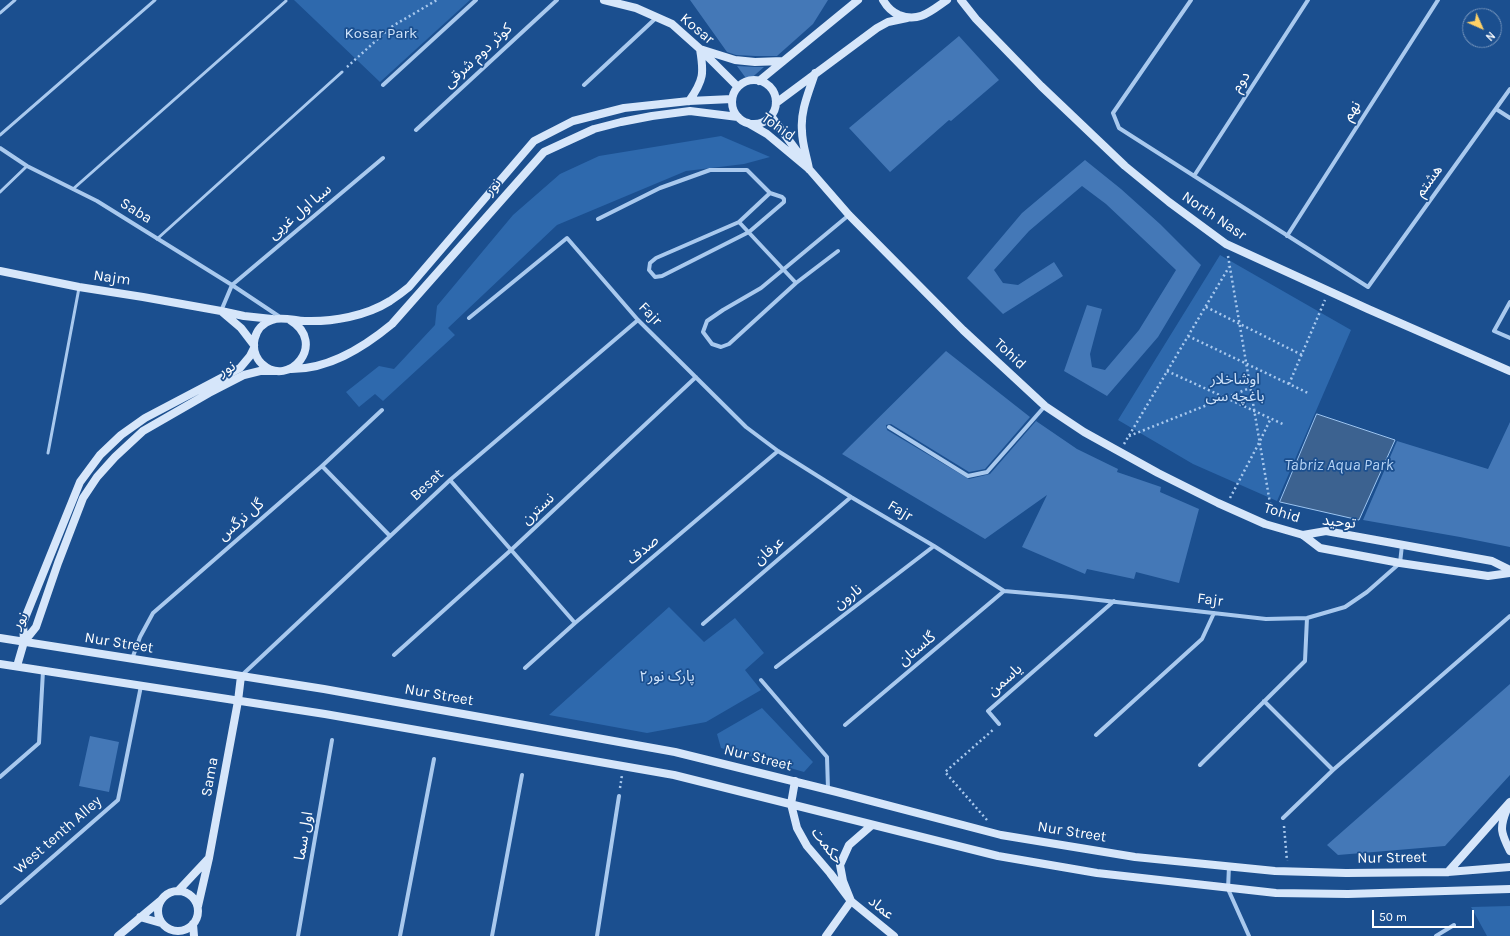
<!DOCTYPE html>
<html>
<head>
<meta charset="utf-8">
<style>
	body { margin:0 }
	#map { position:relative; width:1510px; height:936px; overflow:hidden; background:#1b4f8f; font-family:Karla,sans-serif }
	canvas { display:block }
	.north { position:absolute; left:1462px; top:8px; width:40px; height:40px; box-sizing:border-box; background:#1b4f8f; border:1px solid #7695bc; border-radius:50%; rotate:135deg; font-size:11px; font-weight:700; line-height:16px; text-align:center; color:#fff }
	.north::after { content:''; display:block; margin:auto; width:14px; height:18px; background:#ffd166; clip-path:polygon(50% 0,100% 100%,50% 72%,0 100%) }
	.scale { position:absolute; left:1372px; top:910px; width:102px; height:18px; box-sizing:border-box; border:2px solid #fff; border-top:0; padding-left:5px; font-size:12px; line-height:14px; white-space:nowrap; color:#fff; -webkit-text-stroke:3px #1b4f8f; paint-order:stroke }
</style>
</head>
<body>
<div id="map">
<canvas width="1510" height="936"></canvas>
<div class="north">N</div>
<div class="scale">50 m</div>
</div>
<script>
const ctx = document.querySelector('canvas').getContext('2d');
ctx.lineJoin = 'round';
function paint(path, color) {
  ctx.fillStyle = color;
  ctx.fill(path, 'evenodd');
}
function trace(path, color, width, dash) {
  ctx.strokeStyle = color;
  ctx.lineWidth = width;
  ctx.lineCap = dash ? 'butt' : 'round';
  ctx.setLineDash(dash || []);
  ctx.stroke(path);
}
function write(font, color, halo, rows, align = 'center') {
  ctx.font = font + ' Karla,"Noto Sans Arabic",sans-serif';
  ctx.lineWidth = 3.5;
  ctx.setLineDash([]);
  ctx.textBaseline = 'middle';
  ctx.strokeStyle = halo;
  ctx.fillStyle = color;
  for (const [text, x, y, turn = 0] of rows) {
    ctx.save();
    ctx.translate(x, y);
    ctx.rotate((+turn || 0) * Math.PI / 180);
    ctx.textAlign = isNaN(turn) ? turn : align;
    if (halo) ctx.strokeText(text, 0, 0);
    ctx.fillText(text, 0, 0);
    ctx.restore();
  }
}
paint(new Path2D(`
	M294 0H470L380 82Z
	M721 136 770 157 744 164 686 171 557 225 448 328 455 335 383 401 375 394 359 407 346 392 379 366 394 369 435 325 437 306 513 215 560 174 599 156Z
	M1220 255 1351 330 1277 501 1193 464 1118 420Z
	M669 607 704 642 735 618 764 653 745 670 761 690 706 722 647 733 549 715Z
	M762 708 813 762 804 772 721 748 717 734Z
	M1510 906V936H1487L1471 907Z`), '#2e69ad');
const water = new Path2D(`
	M1317 414 1395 440 1359 520 1280 502Z`);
paint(water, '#3c6290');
trace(water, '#9cc4f0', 1);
paint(new Path2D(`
	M690 0H828L813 24 777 56H755L736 55 727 52Z
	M959 36 999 80 951 121 949 120 890 172 849 128Z
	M737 66 755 67H764L748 81Z
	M1085 160 1121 189 1160 224 1201 265 1158 337 1107 396 1064 371 1087 305 1102 309 1090 354 1092 367 1105 370 1139 330 1176 270 1106 204 1082 186 1029 231 994 270 1003 283 1018 285 1054 262 1063 276 1003 314 967 278 1022 213Z
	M946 351 1030 417 985 469 969 472 891 424 886 425 887 430 969 479 990 474 1036 421 1077 449 1118 469 1117 472 1161 487 1160 492 1199 509 1179 583 1136 572 1134 579 1087 569 1085 574 1022 547 1047 495 985 539 842 454Z
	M1510 422V547L1460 537 1363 520 1397 441 1488 469Z
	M1510 684V775L1445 846 1338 855 1327 845Z
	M90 736 119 742 109 792 79 786Z`), '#4478b7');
trace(new Path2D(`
	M347 67 391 27 437 0
	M1228 256 1272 515
	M1206 307 1302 355
	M1188 336 1308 393
	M1167 371 1285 425
	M1289 384 1325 300
	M1129 436 1250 388
	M1124 444 1229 267
	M1230 498 1259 443 1271 418
	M620 788 622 775
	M987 820 945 772 994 729
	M1284 826 1287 861`), '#a9c9ee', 2.5, [2, 3]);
trace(new Path2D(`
	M0 13 15 0
	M0 135 155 0
	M73 189 286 1
	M0 192 27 166
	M157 239 342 72
	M48 453 79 288`), '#a9c9ee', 3);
trace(new Path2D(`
	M1191 0 1113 113 1119 128 1368 287 1510 89
	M383 85 476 0
	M584 85 656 18
	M1496 109 1510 118
	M416 130 557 0
	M0 148 27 166 97 201 232 285 221 311
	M1194 176 1308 0
	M770 193 782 197 784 199V202L749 232 662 276 655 277 649 270 650 263 656 258 739 222Z
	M598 219 660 188 710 170H747L770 193
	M739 222 796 283
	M1287 236 1438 0
	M838 251 796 283 729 344 721 347 712 344 703 332 707 321 723 310 761 288 849 215
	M1510 302 1494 331 1510 338
	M280 317 232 285 383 158
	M469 318 567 238 638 320 746 427 778 451 851 497 934 546 1004 591 1072 597 1266 619 1307 618 1345 607 1367 592 1400 563 1402 545
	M889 427 968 476 987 472 1045 406
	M322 466 390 536
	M450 480 575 623
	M703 624 851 497
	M394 655 511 550 696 377
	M132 659 140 637 153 613 322 466 382 410
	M776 667 934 546
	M525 668 575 623 778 451
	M241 676 450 480 638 320
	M761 680 827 757 828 789
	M1264 701 1333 770
	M999 724 988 711 1114 601
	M845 725 1004 591
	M1096 735 1202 639 1214 613
	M1200 765 1305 661 1307 618
	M0 777 39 743 43 671
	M1283 818 1333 770 1510 616
	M1229 866 1228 889 1249 936
	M0 903 118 800 141 686
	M298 936 332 740
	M400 936 434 759
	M492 936 522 775
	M597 936 619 796
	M1436 936 1454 925`), '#a9c9ee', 4);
trace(new Path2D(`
	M604 0 636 8 672 24 700 49 738 87
	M883 0C887 7 892 12 899 15 919 23 931 11 947 0
	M961 0 976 19 1041 86 1125 166 1169 202 1226 244 1368 309 1510 371
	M732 102a22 22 0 1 1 44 0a22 22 0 1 1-44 0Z
	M759 81 858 0
	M689 101C704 80 704 73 700 49L735 60 755 62 783 61
	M776 103 877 28 888 22 907 18
	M771 116 802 158
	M748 123 767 134 809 169 849 215 963 330 1045 406 1084 432 1158 473 1218 503 1265 524 1303 535 1320 548 1400 563 1488 576 1510 573
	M809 169C807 157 802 144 802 131 800 111 809 92 815 73
	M0 271 79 287 143 297 221 311
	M290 320C328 343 289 389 262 364 248 350 253 326 272 320 282 316 295 321 305 321 333 322 366 316 390 301 396 297 403 292 409 287L534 141 573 121 624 108 689 101 732 99
	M254 345 241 328 221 311 244 316 272 319
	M289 369C328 370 363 348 392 324L544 152 594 129 621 122 652 116 690 111 738 117
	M1303 535 1326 531 1492 561 1510 570
	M0 638 324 689 675 752 837 792 1001 835 1135 857 1275 871 1346 873 1448 872 1510 867
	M24 642 36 627 58 563 83 498 97 477 115 457 143 431 209 393 244 375 260 371H272
	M0 664 325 714 674 775 998 856 1097 873 1276 893 1348 894 1510 889
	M17 666 24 642 23 623 80 482 100 455 121 435 145 418 240 368 250 356 254 348
	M795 781 791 804 797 828 807 846 830 873 851 901 843 881 840 865 849 845 872 825
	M1507 809C1499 828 1501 833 1510 851
	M1448 872 1510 802
	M158 911a20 20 0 1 1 40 0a20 20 0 1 1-40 0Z
	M178 891 208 859
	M198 906 209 858 238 701 241 676
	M140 917 161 923
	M193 924 194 936
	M118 936 160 901
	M826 936 851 901 894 936`), '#d6e6fa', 8);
write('15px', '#fff', '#1b4f8f', [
	["Kosar",697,29,40],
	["کوثر دوم شرقی",478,56,-43],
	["دوم",1241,82,-57],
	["نهم",1352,111,-57],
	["Tohid",778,127,35],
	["هشتم",1429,181,-54],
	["نور",493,187,-48],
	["Saba",136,211,32],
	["سبا اول غربی",300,212,-40],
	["North Nasr",1214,216,34],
	["Najm",112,278,8],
	["Fajr",650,314,46],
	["Tohid",1010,354,43],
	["نور",227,369,-27],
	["Besat",427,485,-43],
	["نسترن",538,509,-43],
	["Fajr",900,511,31],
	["Tohid",1282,513,17],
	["گل نرگس",241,520,-41],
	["توحید",1339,522,6],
	["صدف",643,550,-40],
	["عرفان",769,551,-41],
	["نارون",848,597,-37],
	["Fajr",1210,600,7],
	["نور",20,621,-55],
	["Nur Street",119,643,9],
	["گلستان",917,649,-40],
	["یاسمن",1005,680,-41],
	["Nur Street",439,695,10],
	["Nur Street",758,758,14],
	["Sama",210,777,-80],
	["Nur Street",1072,832,9],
	["West tenth Alley",58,835,-41],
	["اول سما",304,836,-80],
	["حکمت",827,846,53],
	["Nur Street",1392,858,-1],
	["عماد",881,908,39]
]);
write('15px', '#cfe3fa', '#1b4f8f', [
	["Kosar Park",381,34],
	["اوشاخلار",1235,380],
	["باغچه سی",1235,397],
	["پارک نور۲",667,677]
]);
write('italic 16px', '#b5d3f5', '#1b4f8f', [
	["Tabriz Aqua Park",1339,465]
]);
</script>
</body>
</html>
